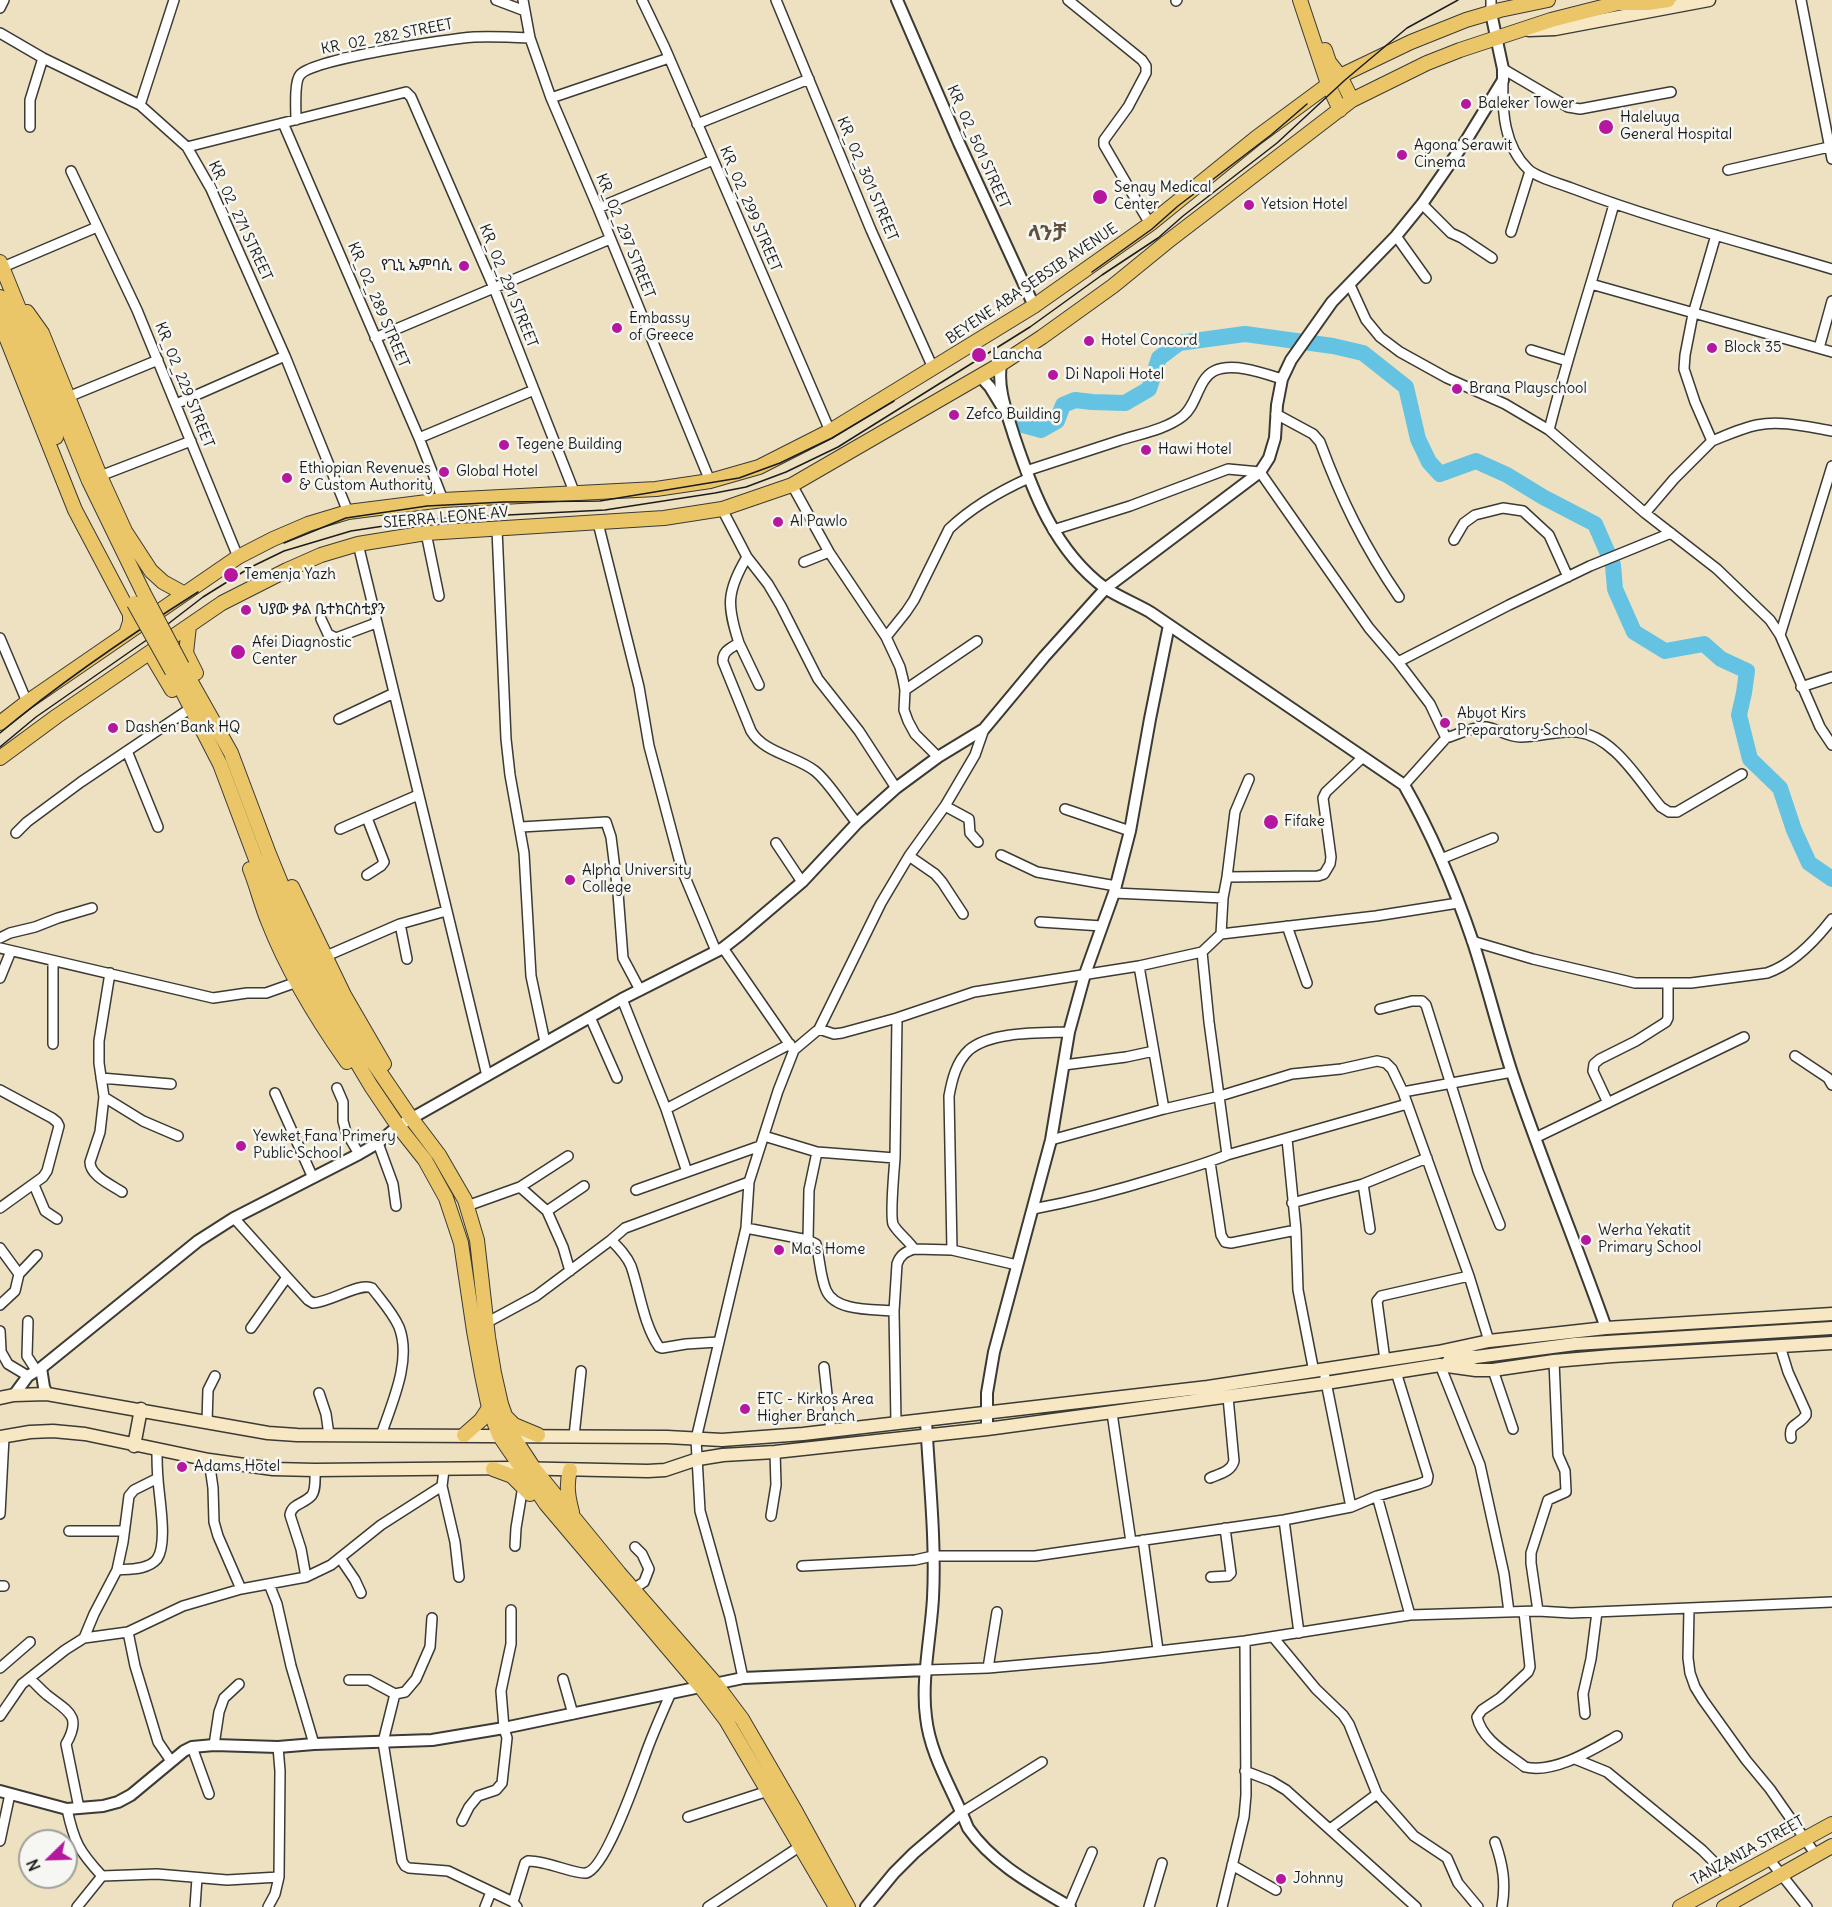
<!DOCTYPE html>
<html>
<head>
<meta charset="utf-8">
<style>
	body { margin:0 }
	#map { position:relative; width:1832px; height:1907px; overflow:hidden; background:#ede1c1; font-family:Delius,sans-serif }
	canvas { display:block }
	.north { position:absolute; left:18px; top:1829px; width:60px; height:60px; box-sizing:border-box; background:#f6f6f2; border:2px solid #9f9f9c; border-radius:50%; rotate:247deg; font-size:16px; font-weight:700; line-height:24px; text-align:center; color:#1c1c1c }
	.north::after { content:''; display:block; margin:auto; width:21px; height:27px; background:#b5179e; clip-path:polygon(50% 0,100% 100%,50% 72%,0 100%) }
</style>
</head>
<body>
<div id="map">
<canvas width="1832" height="1907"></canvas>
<div class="north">N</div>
</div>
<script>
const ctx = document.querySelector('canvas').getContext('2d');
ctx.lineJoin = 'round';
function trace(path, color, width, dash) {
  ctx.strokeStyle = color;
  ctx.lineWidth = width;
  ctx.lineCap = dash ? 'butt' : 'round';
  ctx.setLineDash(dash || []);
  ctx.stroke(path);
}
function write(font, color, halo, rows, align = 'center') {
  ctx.font = font + ' Delius,"Noto Sans Ethiopic",sans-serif';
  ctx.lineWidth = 5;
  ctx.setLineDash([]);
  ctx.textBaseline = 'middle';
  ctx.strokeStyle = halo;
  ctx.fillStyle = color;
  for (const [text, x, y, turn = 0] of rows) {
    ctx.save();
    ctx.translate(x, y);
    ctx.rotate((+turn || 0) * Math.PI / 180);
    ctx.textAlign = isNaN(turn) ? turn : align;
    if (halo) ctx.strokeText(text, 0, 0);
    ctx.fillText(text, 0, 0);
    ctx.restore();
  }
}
trace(new Path2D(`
	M1023 425 1041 430 1057 421 1063 405 1075 400 1092 402 1125 403 1149 389 1159 358 1179 343 1245 334 1333 346 1363 353 1406 387 1418 439 1429 462 1440 474 1476 461 1507 475 1543 497 1595 524 1613 565 1615 589 1634 632 1665 651 1704 644 1721 659 1747 671 1744 693 1739 715 1750 759 1780 788 1794 830 1809 863 1832 879`), '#64c3e2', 16);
const minor = new Path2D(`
	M496 0 525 11
	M523 0 530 38 551 98 598 208 710 481
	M642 0 665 48 830 431
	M776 0 871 230 933 368
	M1068 0 1142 60 1146 66V73L1128 107 1104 140V145L1150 224
	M1801 0 1832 159
	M1176 1 1177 0
	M0 8 4 0
	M1491 13V0
	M0 33 43 58 140 105 187 147 211 189 285 356 348 512
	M1503 69 1568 107 1580 109 1671 92
	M1503 80C1502 111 1504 146 1528 169 1537 178 1562 184 1574 189 1658 221 1746 243 1832 269
	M551 98 669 58
	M140 105 174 0
	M296 120C296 110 294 82 300 75 312 59 448 39 474 37 492 36 511 37 530 38
	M283 123 419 438 443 500
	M697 124 809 79
	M30 127V100L43 58
	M187 147 406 92 411 97 494 288 575 494
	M1728 170 1829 147
	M71 171 137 310 238 557
	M1422 204 1451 233 1462 238 1492 258
	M598 208 713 160
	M1511 232 1530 171
	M1396 236 1426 278
	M3 267 97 227
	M1591 284 1832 352
	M1350 285 1366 320 1380 337 1400 352 1447 378 1505 404 1549 430 1645 513 1717 569 1770 620 1780 635 1820 727 1832 745
	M375 338 610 239
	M1819 348 1832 301
	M1531 350 1567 361
	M68 397 158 360
	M176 404 285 356
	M1276 414 1313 434 1320 442C1341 499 1364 546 1399 597
	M1549 430C1568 354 1593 280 1614 204
	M419 438 534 390
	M1712 441C1727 435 1742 428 1757 425 1781 420 1808 427 1832 431
	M1026 471C1056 461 1087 451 1118 441 1139 434 1165 430 1183 416 1197 405 1198 379 1214 371 1233 362 1263 373 1282 379
	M100 476 191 441
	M792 485 829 552 886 637 900 667 903 679 905 690 904 710 908 721 915 734 938 757
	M722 509 747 557 768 584 781 606 818 679 859 731 896 788
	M1645 513 1674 479 1712 441 1695 402 1684 369 1685 355 1693 314 1716 235
	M598 523 639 687 649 746 671 829 682 870 716 951
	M497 529 506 739 510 775 524 853 531 976 545 1042
	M1053 530 1130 506 1228 469 1260 472 1369 628 1398 662 1430 704 1446 738 1404 785
	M426 533 439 596
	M1454 540 1464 523 1475 515 1503 508 1523 511 1549 535 1568 577
	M358 544 487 1076
	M747 557C726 592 727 606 739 643 731 648 722 651 723 662L751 731C764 753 796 756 815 771 829 782 845 809 857 823
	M804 562 829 552
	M321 619 328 634 336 638 376 623
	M1780 635 1832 466
	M886 637 906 612 914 600 949 529C972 507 1000 491 1029 478
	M0 638 27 702
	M739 643 759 685
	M1398 662 1509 605 1590 566 1671 533
	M1801 687 1832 677
	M905 690 977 641
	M339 719 394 693
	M1446 738C1457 735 1473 726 1486 727 1498 729 1508 737 1521 737 1539 737 1559 730 1577 732 1614 736 1639 781 1661 807L1669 812H1677L1742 774
	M127 751 158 827
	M1249 779 1235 812 1227 877 1318 876 1324 874 1330 864 1331 857 1323 798 1326 792 1363 757
	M945 806 969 819 970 833 978 842
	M1065 809 1130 831
	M367 818 384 862 381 866 367 875
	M521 827 606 822 611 837 618 893 623 958 640 990
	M340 829 418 795
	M16 833 27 822 81 782 185 712
	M776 843 802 882
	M1001 855 1037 872 1116 886
	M909 856 935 874 942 882 963 914
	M1441 859 1493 838
	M1227 877 1223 898 1221 934 1202 952 1209 1022 1227 1155
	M1114 893 1223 898
	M1040 922 1102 926
	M400 924 407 959
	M1287 926 1307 983
	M1221 934 1376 916 1458 903
	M0 938 10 933 35 927 58 918 92 908
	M1472 941 1533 959 1635 983H1691L1767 973C1793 964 1815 941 1832 919
	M0 948 213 998 247 993H266L297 982
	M723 948 792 1048
	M324 957 400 924 446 911
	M53 961V1044
	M1139 966 1202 952
	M110 973 99 1041V1063L104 1097 100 1132 90 1162C90 1176 112 1185 122 1192
	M0 978 11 951
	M622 999 666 1109 790 1044
	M1380 1009 1412 1001H1422L1426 1005 1478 1171 1500 1225
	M590 1017 617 1078
	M819 1029 834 1034 842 1033 897 1018 974 992 1139 966 1164 1109
	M1795 1056 1828 1078 1832 1085
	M1064 1065 1126 1057 1154 1051
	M101 1078 171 1084
	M337 1088 343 1102V1121L346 1132 359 1154
	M0 1090 52 1118 57 1122 59 1126 47 1171 43 1177 0 1208
	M1403 1092 1512 1072
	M275 1093 313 1178
	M104 1097 143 1121 178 1136
	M1608 1103 1593 1071 1594 1064 1600 1059 1636 1041 1666 1022 1668 1018V984
	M666 1109 687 1172
	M764 1136 817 1152 809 1190 808 1240 816 1244C820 1259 820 1276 826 1290 835 1312 874 1309 894 1311L896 1422
	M1535 1138 1744 1037
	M1287 1139 1296 1230 1298 1290 1314 1372
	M1051 1140 1164 1109 1220 1096 1292 1074 1341 1069 1377 1061 1386 1063 1392 1069 1403 1092 1469 1276 1489 1341
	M378 1143 393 1184 396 1206
	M817 1152 895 1158 897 1018
	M1210 1162 1221 1235 1225 1242 1231 1243 1296 1230
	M1363 1184 1370 1229
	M34 1185 45 1211 57 1219
	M520 1187 547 1211 563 1247 570 1271
	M636 1190 760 1146
	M1292 1203 1363 1184 1427 1158
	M467 1206 520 1187 568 1156
	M1033 1209C1076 1201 1118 1190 1160 1177 1183 1170 1205 1164 1227 1155L1407 1104
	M547 1211 584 1186
	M234 1218 287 1277 251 1328
	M746 1228 808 1240
	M611 1240C619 1248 627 1256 631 1266 640 1292 643 1323 659 1347L662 1348 686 1344 718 1342
	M0 1248 19 1274 37 1255
	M914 1249 952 1250
	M1017 1265 952 1250 949 1096C952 1080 956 1062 969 1050 991 1031 1041 1033 1069 1032
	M287 1277 308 1300 313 1303C331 1302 360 1282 372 1288 381 1300 393 1313 399 1327 412 1360 392 1403 381 1435
	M0 1305 15 1291 19 1274
	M894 1311 897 1264C900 1255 905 1252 914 1249 909 1241 896 1231 893 1224 890 1215 894 1171 895 1158
	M28 1321 27 1356 36 1370
	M486 1323 536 1296 611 1240 625 1228 749 1182
	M0 1331 1 1350
	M1780 1346 1788 1372 1806 1412V1415C1799 1426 1788 1423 1791 1438
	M0 1350 8 1364 28 1376
	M1385 1360 1377 1301 1381 1296 1469 1276
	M1440 1365 1480 1465 1504 1574 1509 1612
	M824 1367 831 1431
	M1493 1370 1513 1429
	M1325 1377 1351 1507
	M319 1393 326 1414 329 1435
	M1112 1413 1131 1542 1284 1520 1351 1507 1377 1496 1410 1615
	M207 1422 208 1390 215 1376
	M574 1436 581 1371
	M157 1450C157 1460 157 1469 158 1479 159 1498 168 1543 157 1559 148 1570 129 1569 117 1570L123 1542 129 1496 134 1490 158 1478
	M209 1460 213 1488 214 1522 218 1536 241 1589
	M444 1470 442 1486 455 1542 459 1577
	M1210 1478C1219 1474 1231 1472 1234 1461L1228 1397
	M1377 1496 1419 1484 1427 1481 1428 1476 1396 1372
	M0 1514 4 1437
	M771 1516 776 1485 775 1452
	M1284 1520 1299 1633
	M69 1531H124
	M1143 1540 1158 1650
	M515 1546 516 1528 523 1486
	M340 1558 355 1580 361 1593
	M802 1566 915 1560 933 1556H1035L1131 1542
	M306 1577 331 1565 381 1525 442 1486
	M1211 1577 1228 1576 1231 1573 1225 1528
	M269 1584 277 1604 291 1666 314 1744
	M0 1586H4
	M633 1589 644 1582 649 1569 642 1554 635 1547
	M1689 1609 1688 1658 1690 1673 1695 1687 1703 1700 1746 1760 1770 1789 1816 1855
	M1538 1611 1531 1563V1553L1548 1500 1566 1492V1491L1565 1471 1558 1455 1554 1361
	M1524 1612 1530 1667 1528 1672 1500 1698 1482 1710 1477 1717C1482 1740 1507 1753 1525 1767 1554 1774 1592 1750 1617 1736
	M432 1618 430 1647 416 1679 405 1692 395 1694 383 1742 402 1861 405 1866 409 1868 448 1871 513 1902 517 1907
	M1273 1637 1316 1689 1343 1715 1349 1724 1377 1794 1414 1836 1447 1858 1458 1883 1478 1907
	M84 1638 94 1614 117 1570
	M0 1668 30 1642
	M988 1668 997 1612
	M926 1670 988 1668 1099 1658 1245 1641 1410 1615 1538 1611 1571 1613 1832 1602
	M743 1678 730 1617 700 1511 696 1439 746 1228 749 1182 778 1091 794 1050 819 1029 881 903 909 856 945 806 975 755 984 729
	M30 1679C36 1684 41 1690 47 1695 69 1712 82 1716 66 1744L79 1808
	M563 1679 573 1714
	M349 1680H369L395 1694
	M1585 1714 1583 1694 1591 1659 1597 1612
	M0 1716 22 1684 65 1650 84 1638 128 1632
	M214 1745 219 1712 224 1698 239 1684
	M192 1747 209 1794
	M1575 1759 1607 1772 1702 1850 1731 1879
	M171 1761 158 1742 135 1666 128 1632 183 1606 241 1589 306 1577 301 1549 290 1515C292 1503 305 1504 312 1495 316 1489 315 1478 315 1470
	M1245 1771 1271 1781 1286 1790 1416 1907
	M67 1809C74 1842 79 1851 102 1876
	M962 1812 1042 1762
	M688 1817 768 1791
	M462 1821 469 1807 478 1796 496 1790 502 1783 507 1738 504 1728 501 1691 511 1644V1610
	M1330 1829 1377 1794
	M0 1841 10 1794
	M1495 1842C1503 1865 1506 1883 1502 1907
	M1769 1859 1807 1907
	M1232 1865 1276 1890
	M513 1902 525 1863 528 1861C545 1860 576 1875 586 1873 606 1869 639 1771 647 1750 654 1731 662 1713 670 1695
	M1069 1906 1092 1852
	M77 1907 102 1876 157 1874 227 1880 279 1877
	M195 1907 197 1878
	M268 1907 275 1894 279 1877 280 1771 278 1747
	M485 1907 491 1892
	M708 1907 799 1847
	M1149 1907 1162 1863
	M1222 1907 1244 1817 1246 1795 1245 1641`);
const tertiary = new Path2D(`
	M897 0 959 143 1034 306
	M1001 364C997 389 1007 413 1014 436 1033 493 1055 551 1105 588 1119 597 1136 604 1150 612L1404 785C1432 834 1455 889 1473 942 1487 985 1498 1030 1512 1073 1541 1159 1576 1243 1606 1328
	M980 376 990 387 1001 405
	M41 1368 44 1387 47 1394
	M14 1395 28 1376 41 1368 198 1241 234 1218 359 1154 378 1143 398 1126 622 999 723 948 741 934 802 882 857 823 896 788 938 757 984 729 1044 657 1106 588 1260 472 1269 458 1275 438 1277 405 1282 379 1291 360 1332 302 1396 236 1422 204 1467 139 1503 80V69L1491 13
	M926 1420C929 1479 936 1539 933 1598 931 1635 921 1681 926 1717 930 1756 954 1792 968 1828 993 1864 1033 1885 1070 1907
	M987 1429V1393L994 1352 1051 1140 1069 1032 1085 974 1114 893 1130 831 1150 719 1169 625
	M0 1791 67 1809 103 1806 118 1802 131 1795 184 1751 192 1747 214 1745 278 1747 314 1744 432 1740 504 1728 743 1678 926 1670
	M866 1907 894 1873 914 1853 962 1812`);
const secondary = new Path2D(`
	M1529 30 1555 29 1709 0
	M1476 1357 1575 1344 1832 1328
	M1447 1363 1476 1357 1449 1354
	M0 1398 14 1395 47 1394 268 1433 297 1435 667 1437 722 1440 803 1434 1208 1387 1438 1352 1489 1341 1606 1328 1832 1314
	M0 1437 30 1432 53 1431 85 1434 209 1460 273 1469 315 1470 511 1468 648 1471 665 1470 698 1459 723 1455 775 1452 987 1429 1326 1383 1440 1365 1476 1370H1493L1554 1361 1612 1356 1832 1343
	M134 1446 141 1409`);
const primary = new Path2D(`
	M1300 0 1328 84 1340 110
	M1620 3H1648L1668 0
	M1325 50 1329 62 1340 76 1352 100
	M0 262 89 481 143 592
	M0 297 56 437
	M0 312 6 337 75 510 130 614V622L126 634
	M27 312 42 333 100 476 125 531 151 571 163 582 183 593
	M189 626 186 653 196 673
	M150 653 172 690
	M182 666 231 753 269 854 314 964 362 1046 411 1118 439 1155 465 1200 477 1240 488 1337 494 1373 501 1404 512 1435 535 1470 556 1496 619 1573 715 1683 742 1719 796 1812 848 1907
	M172 671 220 764 255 857 301 969 371 1086 398 1126 425 1160 446 1198 461 1243 474 1331 482 1375 489 1408 499 1435 546 1504 700 1686 726 1720 836 1907
	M0 723 27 702 238 557 273 539 308 524 348 512 443 500 656 489 710 481 759 467 830 431 1034 306 1150 224 1256 138 1340 76 1411 42 1466 20 1500 10 1548 0
	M0 758 57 716 222 603 287 570 321 555 358 544 426 533 664 518 722 509 792 485 1001 364 1042 337 1113 286 1167 242 1352 100 1427 63 1460 50 1551 20 1630 0
	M250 869C257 886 261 904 268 921 288 972 316 1018 347 1062
	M292 887 344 995 384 1064
	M505 1416 514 1425 538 1435
	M464 1435 481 1420 489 1408
	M493 1469 512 1476 530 1494
	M570 1470C566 1485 568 1497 572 1512
	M1680 1907 1832 1824
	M1724 1907 1832 1846`);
trace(minor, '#3b3a35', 12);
trace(tertiary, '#3b3a35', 14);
trace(secondary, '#3b3a35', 15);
trace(primary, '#3b3a35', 16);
trace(minor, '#fff', 9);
trace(tertiary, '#fff', 10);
trace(secondary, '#f7e8c3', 12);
trace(primary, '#ebc669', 14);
trace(new Path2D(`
	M1092 272 1152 229 1178 206 1271 135 1307 104
	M284 543 346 518 427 506 504 502 600 501 739 478 780 463 832 438 894 401
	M0 733C62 681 130 635 198 592
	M0 747 36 717 151 637 203 597 251 567 284 551 351 531 430 519 605 510 715 493 746 487 786 472 838 447 1030 327 1102 275 1158 238 1183 216 1277 143 1345 80 1407 28 1458 0`), '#1c1c1c', 1.5);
const primaryBridge = new Path2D(`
	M143 592 182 666
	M134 603 172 671`);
trace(primaryBridge, '#3b3a35', 16, []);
trace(primaryBridge, '#ebc669', 14);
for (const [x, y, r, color] of [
	[1466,104,6,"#b5179e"],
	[1606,127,8,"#b5179e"],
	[1402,155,6,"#b5179e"],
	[1100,197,8,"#b5179e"],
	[1249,205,6,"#b5179e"],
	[464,266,6,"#b5179e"],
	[617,328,6,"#b5179e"],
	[1089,341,6,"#b5179e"],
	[1712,348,6,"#b5179e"],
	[979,355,8,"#b5179e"],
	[1053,375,6,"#b5179e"],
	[1457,389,6,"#b5179e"],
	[954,415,6,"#b5179e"],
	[504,445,6,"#b5179e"],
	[1146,450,6,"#b5179e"],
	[444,472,6,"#b5179e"],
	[287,478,6,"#b5179e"],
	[778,522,6,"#b5179e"],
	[231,575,8,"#b5179e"],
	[246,610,6,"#b5179e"],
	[238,652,8,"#b5179e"],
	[1445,723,6,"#b5179e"],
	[113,728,6,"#b5179e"],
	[1271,822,8,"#b5179e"],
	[570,880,6,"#b5179e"],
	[241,1146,6,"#b5179e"],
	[1586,1240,6,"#b5179e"],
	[779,1250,6,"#b5179e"],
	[745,1409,6,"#b5179e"],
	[182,1467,6,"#b5179e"],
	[1281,1879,6,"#b5179e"]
]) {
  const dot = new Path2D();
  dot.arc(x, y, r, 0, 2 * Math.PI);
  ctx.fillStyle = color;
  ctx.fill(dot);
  trace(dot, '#f6f6f2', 2);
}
write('15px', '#1c1c1c', '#f6f6f2', [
	["KR_02_282 STREET",387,37,-11],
	["KR_02_501 STREET",978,147,66],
	["KR_02_301 STREET",867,179,67],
	["KR_02_299 STREET",750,209,67],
	["KR_02_271 STREET",240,221,65],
	["KR_02_297 STREET",625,236,68],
	["BEYENE ABA SEBSIB AVENUE",1032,284,-34],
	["KR_02_291 STREET",508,286,68],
	["KR_02_289 STREET",378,305,67],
	["KR_02_229 STREET",184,385,68],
	["SIERRA LEONE AV",446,518,-5],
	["TANZANIA STREET",1748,1851,-29]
]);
write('15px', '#1c1c1c', '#f6f6f2', [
	["Baleker Tower",1478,104],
	["Haleluya",1620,118],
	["General Hospital",1620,135],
	["Agona Serawit",1414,146],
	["Cinema",1414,163],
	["Senay Medical",1114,188],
	["Center",1114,205],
	["Yetsion Hotel",1261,205],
	["የጊኒ ኤምባሲ",452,266,"right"],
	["Embassy",629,319],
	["of Greece",629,336],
	["Hotel Concord",1101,341],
	["Block 35",1724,348],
	["Lancha",992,355],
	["Di Napoli Hotel",1065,375],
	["Brana Playschool",1469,389],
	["Zefco Building",966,415],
	["Tegene Building",516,445],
	["Hawi Hotel",1158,450],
	["Ethiopian Revenues",299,469],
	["& Custom Authority",299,486],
	["Global Hotel",456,472],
	["Al Pawlo",790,522],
	["Temenja Yazh",244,575],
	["ህያው ቃል ቤተክርስቲያን",258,610],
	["Afei Diagnostic",252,643],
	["Center",252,660],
	["Abyot Kirs",1457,714],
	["Preparatory School",1457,731],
	["Dashen Bank HQ",125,728],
	["Fifake",1284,822],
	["Alpha University",582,871],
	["College",582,888],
	["Yewket Fana Primery",253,1137],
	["Public School",253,1154],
	["Werha Yekatit",1598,1231],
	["Primary School",1598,1248],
	["Ma's Home",791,1250],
	["ETC - Kirkos Area",757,1400],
	["Higher Branch",757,1417],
	["Adams Hotel",194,1467],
	["Johnny",1293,1879]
], 'left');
write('bold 21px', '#60503d', '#f6f6f2', [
	["ላንቻ",1047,234]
]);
</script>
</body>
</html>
